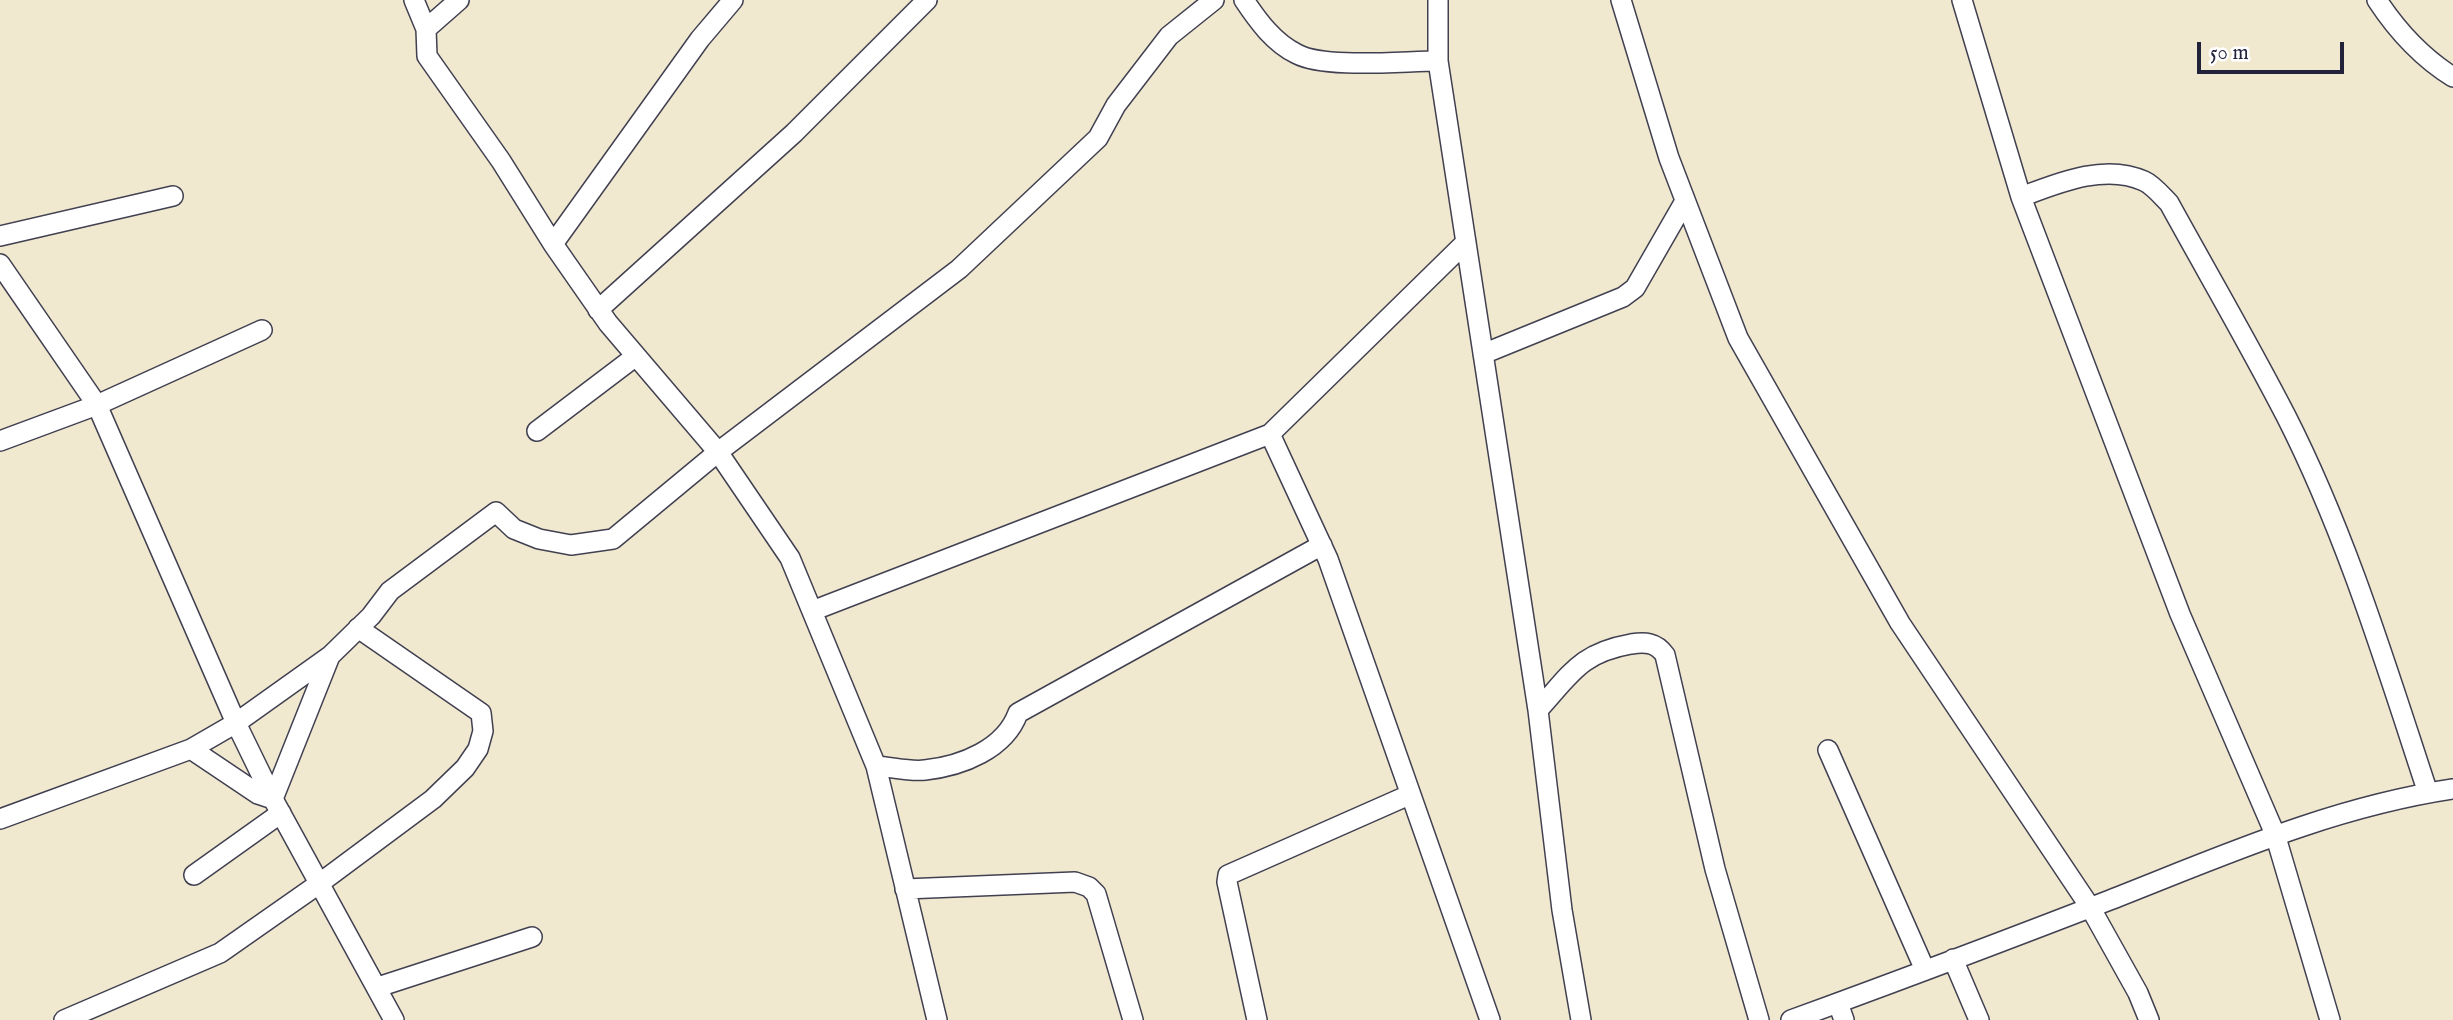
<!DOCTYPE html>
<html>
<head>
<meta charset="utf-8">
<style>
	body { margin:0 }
	#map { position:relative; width:2453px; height:1020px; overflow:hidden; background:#f0e8cf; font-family:"IM FELL English",serif }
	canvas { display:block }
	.scale { position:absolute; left:2197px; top:42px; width:147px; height:32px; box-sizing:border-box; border:4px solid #22223b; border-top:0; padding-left:9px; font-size:21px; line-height:24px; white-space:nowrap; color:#22223b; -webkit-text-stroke:5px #fff; paint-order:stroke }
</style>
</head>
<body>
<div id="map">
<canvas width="2453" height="1020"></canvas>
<div class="scale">50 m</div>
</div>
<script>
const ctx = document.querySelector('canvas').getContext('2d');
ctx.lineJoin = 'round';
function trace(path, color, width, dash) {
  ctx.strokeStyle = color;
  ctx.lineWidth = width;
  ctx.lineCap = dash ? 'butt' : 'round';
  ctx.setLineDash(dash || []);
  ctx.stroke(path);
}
const street = new Path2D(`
	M414 0 426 29 427 56 501 161 553 244 608 323 718 452 790 558 876 766 937 1020
	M1244 0C1258 21 1274 43 1297 54 1325 69 1403 61 1438 61
	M1438 0V61L1538 710 1562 910 1581 1020
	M1621 0 1669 158 1738 338 1900 623 2090 907 2138 993 2149 1020
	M1962 0 2021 197 2180 614 2275 834 2330 1020
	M2377 0C2398 32 2421 57 2453 77
	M426 29 459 0
	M2021 197C2058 183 2105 163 2144 181 2153 185 2162 196 2169 203 2208 274 2249 344 2286 416 2347 536 2386 666 2428 793
	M0 236 173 196
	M1466 242 1270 434 1328 559 1490 1020
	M553 244 700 39 733 0
	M0 264 97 405 236 723 273 799 394 1020
	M598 310 794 133 927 0
	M1483 354 1623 297 1635 288 1685 201
	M537 431 636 356
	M0 441 97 405 262 330
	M812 611 1270 434
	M1538 710C1571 674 1580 653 1631 644 1645 642 1656 642 1665 655L1715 869 1759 1020
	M191 749 258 794 273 799 330 656
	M1828 750 1925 970
	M876 766C892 767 910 772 925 770 962 766 1005 749 1018 713L1322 545
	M0 819 191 749 236 723 330 656 371 616 390 591 496 512 514 529 539 539 571 545 613 539 718 452 959 269 1098 138 1116 105 1169 36 1214 0
	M194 875 281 813
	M905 889 1075 882 1089 887 1096 894 1133 1020
	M1953 959 1979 1020
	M378 987 532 937
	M1838 1003 1844 1020
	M64 1020 220 953 320 883 433 799 465 768 478 749 483 731 481 713 358 628
	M1257 1020 1227 882 1228 875 1409 795
	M1791 1020C1898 981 2004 941 2110 900 2222 856 2332 807 2453 789`);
trace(street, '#414051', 22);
trace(street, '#fff', 19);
</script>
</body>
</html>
